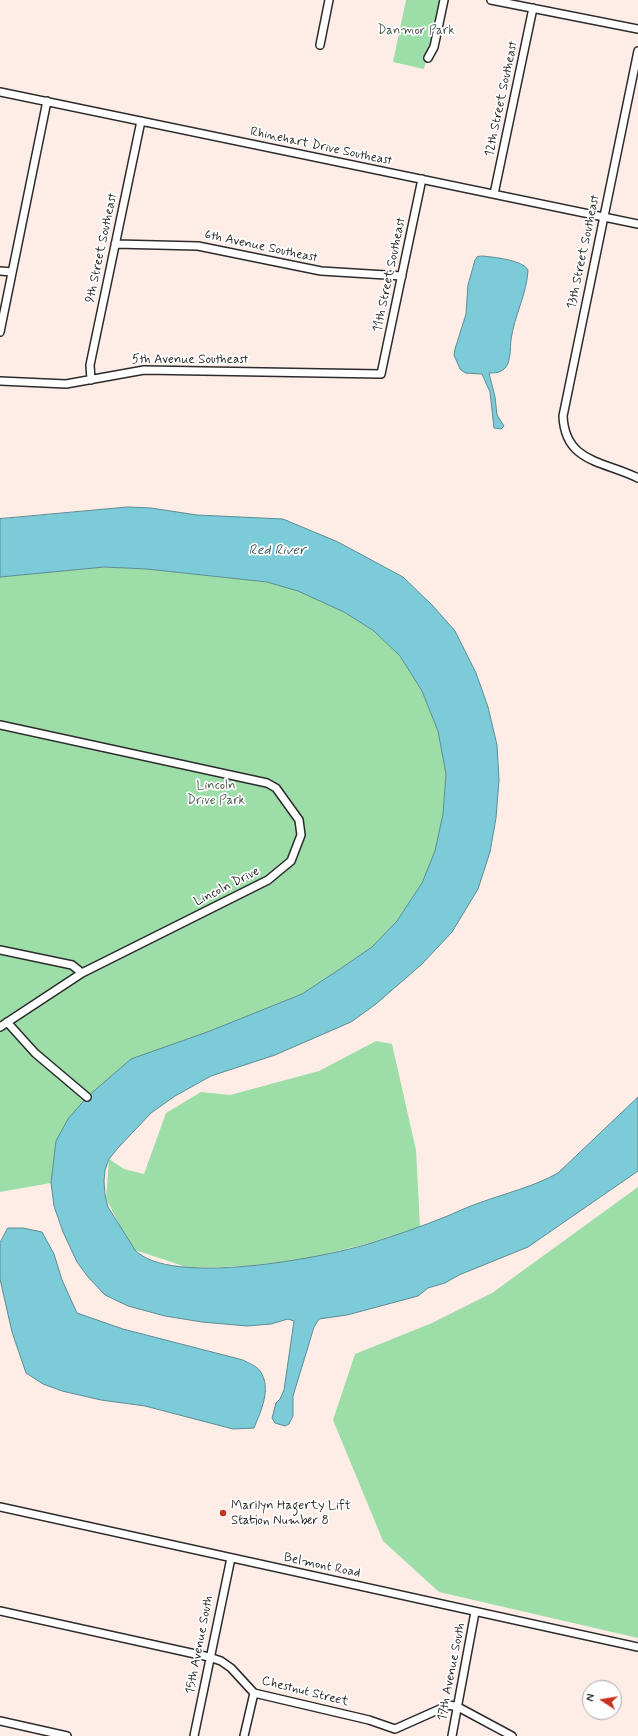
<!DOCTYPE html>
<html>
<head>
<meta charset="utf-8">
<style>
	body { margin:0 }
	#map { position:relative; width:638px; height:1736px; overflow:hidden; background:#feede6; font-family:Mynerve,sans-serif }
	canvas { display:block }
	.north { position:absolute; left:582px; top:1680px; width:40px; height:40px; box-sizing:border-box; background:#fff; border:1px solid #aaa; border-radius:50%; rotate:282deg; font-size:11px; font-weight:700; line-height:16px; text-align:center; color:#2b2b2b }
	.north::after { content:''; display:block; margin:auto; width:14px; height:18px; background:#c8321e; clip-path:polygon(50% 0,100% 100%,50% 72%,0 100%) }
</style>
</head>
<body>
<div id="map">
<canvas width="638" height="1736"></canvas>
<div class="north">N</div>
</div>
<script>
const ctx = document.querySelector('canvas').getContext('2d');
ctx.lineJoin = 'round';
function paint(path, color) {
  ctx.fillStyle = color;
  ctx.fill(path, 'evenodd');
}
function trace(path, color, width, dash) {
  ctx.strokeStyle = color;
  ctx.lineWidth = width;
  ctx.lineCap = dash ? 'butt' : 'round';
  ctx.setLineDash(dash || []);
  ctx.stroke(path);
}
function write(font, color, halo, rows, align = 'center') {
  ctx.font = font + ' Mynerve,sans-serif';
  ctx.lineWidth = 3.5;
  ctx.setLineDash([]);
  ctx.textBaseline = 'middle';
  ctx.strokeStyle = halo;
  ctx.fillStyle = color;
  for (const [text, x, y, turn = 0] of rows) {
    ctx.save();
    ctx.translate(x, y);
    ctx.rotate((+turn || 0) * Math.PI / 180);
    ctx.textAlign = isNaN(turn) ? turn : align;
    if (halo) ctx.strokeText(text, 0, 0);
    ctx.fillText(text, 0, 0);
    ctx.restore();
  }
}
paint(new Path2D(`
	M406 0H440L424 69 393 62Z
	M104 567 147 569 267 582 298 591 344 612 374 631 400 656 422 691 438 731 446 774 443 814 435 851 422 883 397 921 372 947 340 969 302 994 210 1031 131 1059 87 1097 56 1141 51 1183 0 1192V577Z
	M376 1041 392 1044 416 1150 420 1227 366 1244 305 1259 248 1266 189 1268 135 1250 124 1234 106 1198 109 1159 124 1169 144 1174 166 1113 201 1092 230 1095 319 1071Z
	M638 1187V1638L439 1592 383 1541 333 1420 355 1354 432 1323 492 1293Z`), '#9cdda8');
const water = new Path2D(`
	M482 256C493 257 523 260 528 270 527 294 514 316 511 340 510 348 511 360 506 367 501 373 495 373 489 373L495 397 497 415 504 426 501 429 494 428 490 392 482 374 465 373 460 369 454 355 455 349 466 314 468 285 475 260 477 257Z
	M128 507 151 508 197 515 283 519 338 542 403 577 433 606 455 631 476 673 488 707 497 745 499 780 496 818 490 852 478 889 452 932 422 964 376 1004 351 1022 275 1055 211 1076 175 1096 151 1113 118 1148 109 1159 105 1170 104 1181 105 1195 108 1207 135 1250C170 1287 322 1258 368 1244 394 1236 420 1227 445 1217 457 1212 467 1207 479 1203 506 1193 533 1187 558 1173L638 1097V1171L528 1247 459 1275 445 1283 428 1288 418 1296 347 1315 319 1319 314 1327 293 1396V1416L289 1424 285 1426 275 1423 272 1418 276 1403 280 1399 284 1390 294 1321 288 1319 271 1324 247 1326 202 1322 165 1316 128 1306 105 1295 88 1277 77 1262 63 1232 54 1206 51 1183 56 1141 68 1119 87 1097 131 1059 210 1031 302 994 340 969 372 947 397 921 422 883 435 851 443 814 446 774 438 731 422 691 400 656 374 631 344 612 298 591 267 582 147 569 104 567 0 577V519Z
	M8 1228H23L42 1232 54 1254 62 1280 77 1313 123 1329 243 1360C248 1363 257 1366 260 1371 272 1388 261 1411 254 1428L233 1429 145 1406 101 1400 62 1391 43 1384 26 1373 12 1332 0 1279V1243Z`);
paint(water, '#7ccbd9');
trace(water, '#5c8b93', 1);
const minor = new Path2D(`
	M491 0 638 29
	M320 45 329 0
	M638 51 563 416C565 463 604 461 638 478
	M428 58 434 47 444 0
	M0 92 638 224
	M494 194 533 8
	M115 244 198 246 321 271 402 276
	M0 271 12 272
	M0 332 47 101
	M91 380 90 365 141 121
	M0 381 66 384 144 370 381 374 422 179
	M0 725 267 783 276 788 299 820 301 835 291 861 268 880 82 973 0 1027
	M0 950 72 965 82 973
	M7 1022 35 1053 87 1097
	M0 1507 638 1647
	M0 1611 209 1657 221 1661 231 1668 254 1693 369 1720 395 1729 449 1705 458 1707 512 1736
	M0 1721 67 1736
	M194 1736 231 1558
	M244 1736 254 1693
	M452 1736 475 1612`);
trace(minor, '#2b2b2b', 10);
trace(minor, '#fff', 7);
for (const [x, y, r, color] of [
	[223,1513,4,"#c8321e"]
]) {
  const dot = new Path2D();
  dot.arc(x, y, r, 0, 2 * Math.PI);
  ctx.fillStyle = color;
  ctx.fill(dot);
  trace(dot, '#fff', 1.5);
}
write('13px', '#4d6050', '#fff', [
	["Danmor Park",416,31],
	["Lincoln",216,786],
	["Drive Park",216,801]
]);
write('13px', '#2b2b2b', '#fff', [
	["12th Street Southeast",502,99,-78],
	["Rhinehart Drive Southeast",321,147,12],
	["6th Avenue Southeast",261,247,12],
	["9th Street Southeast",102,248,-78],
	["13th Street Southeast",584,252,-78],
	["11th Street Southeast",390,275,-78],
	["5th Avenue Southeast",190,360],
	["Lincoln Drive",227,887,-27],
	["Belmont Road",322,1566,12],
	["15th Avenue South",200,1645,-79],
	["17th Avenue South",452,1672,-79],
	["Chestnut Street",305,1692,14]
]);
write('13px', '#2b2b2b', '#fff', [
	["Marilyn Hagerty Lift",231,1506],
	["Station Number 8",231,1521]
], 'left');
write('italic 14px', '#435b5f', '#fff', [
	["Red River",277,551]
]);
</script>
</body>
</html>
